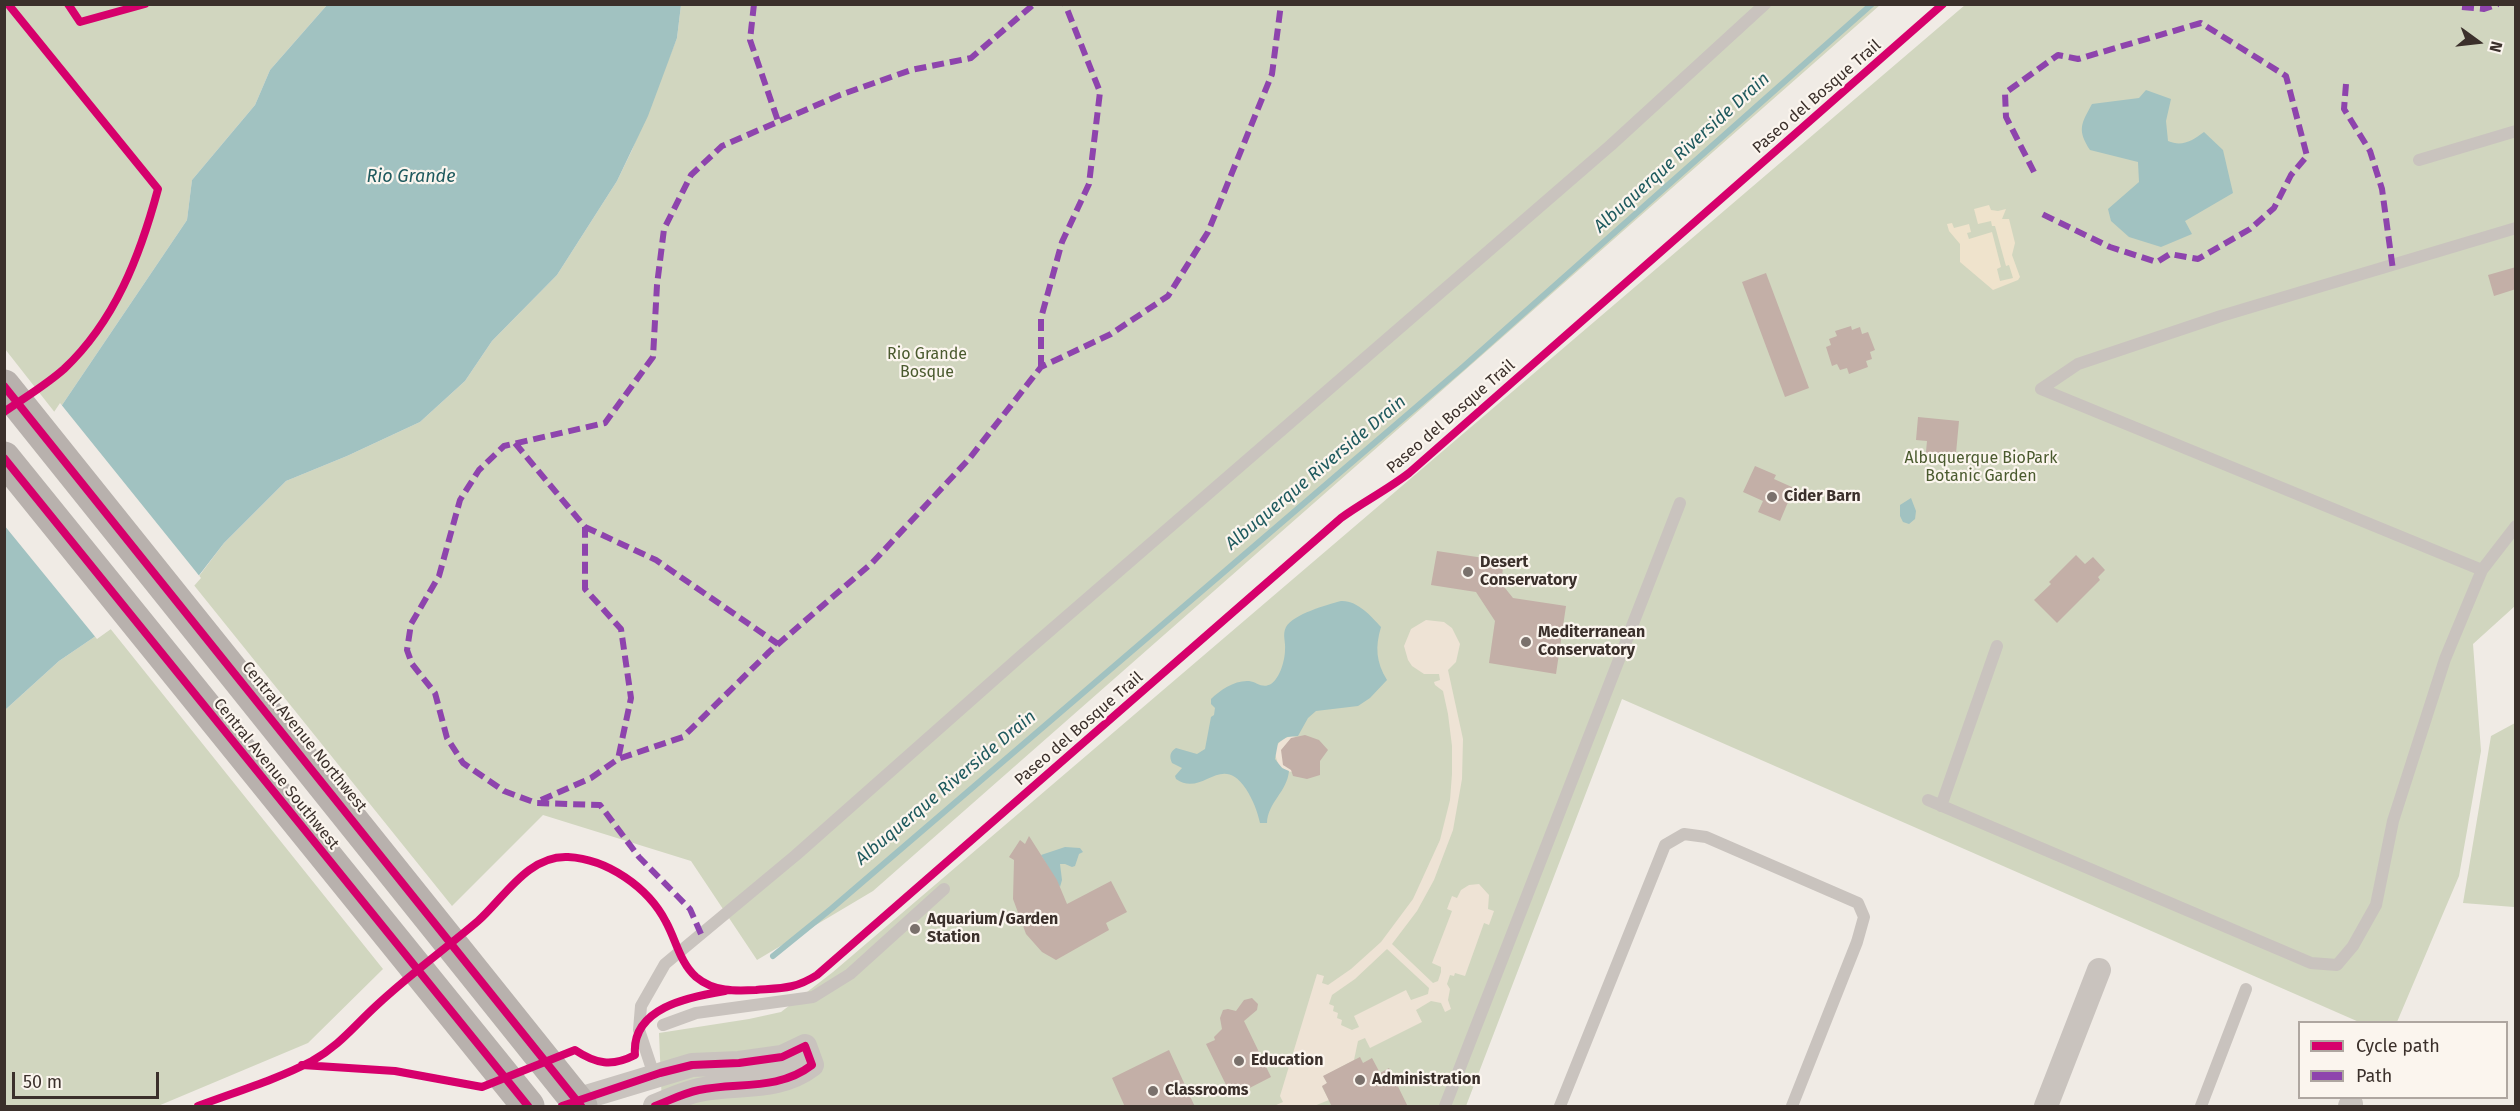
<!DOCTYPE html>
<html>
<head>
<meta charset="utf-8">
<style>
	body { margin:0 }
	#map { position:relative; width:2520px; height:1111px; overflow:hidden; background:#f0ebe5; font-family:"Fira Sans",sans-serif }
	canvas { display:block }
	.frame { position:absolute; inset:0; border:6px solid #3b302b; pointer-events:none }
	.legend { position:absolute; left:2298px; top:1021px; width:210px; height:78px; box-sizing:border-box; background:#fbf5ee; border:2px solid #aea6a0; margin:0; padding:8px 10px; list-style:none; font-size:18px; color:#3b302b }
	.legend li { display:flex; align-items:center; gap:12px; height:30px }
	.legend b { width:30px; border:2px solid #aea6a0 }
	.north { position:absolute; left:2448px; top:12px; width:60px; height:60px; -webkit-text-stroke:4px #fbf5ee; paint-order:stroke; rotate:105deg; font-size:16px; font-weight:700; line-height:24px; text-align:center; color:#3b302b }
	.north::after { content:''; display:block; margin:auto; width:21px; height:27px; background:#3b302b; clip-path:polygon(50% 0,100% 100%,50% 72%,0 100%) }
	.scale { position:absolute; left:12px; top:1072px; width:147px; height:27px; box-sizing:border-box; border:3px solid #3b302b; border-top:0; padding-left:8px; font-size:18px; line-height:21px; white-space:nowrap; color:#3b302b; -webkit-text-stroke:4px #fbf5ee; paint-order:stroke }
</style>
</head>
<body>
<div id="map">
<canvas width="2520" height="1111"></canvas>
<div class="frame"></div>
<ul class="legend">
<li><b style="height:8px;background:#d6006c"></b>Cycle path</li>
<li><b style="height:8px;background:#8e44ad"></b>Path</li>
</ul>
<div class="north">N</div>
<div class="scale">50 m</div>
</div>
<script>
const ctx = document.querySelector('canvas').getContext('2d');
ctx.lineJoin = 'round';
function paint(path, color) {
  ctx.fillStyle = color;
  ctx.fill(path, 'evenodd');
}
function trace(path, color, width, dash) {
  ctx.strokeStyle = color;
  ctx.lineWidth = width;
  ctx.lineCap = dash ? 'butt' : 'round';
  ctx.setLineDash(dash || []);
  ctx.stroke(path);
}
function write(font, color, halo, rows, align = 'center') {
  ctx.font = font + ' "Fira Sans",sans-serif';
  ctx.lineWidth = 4.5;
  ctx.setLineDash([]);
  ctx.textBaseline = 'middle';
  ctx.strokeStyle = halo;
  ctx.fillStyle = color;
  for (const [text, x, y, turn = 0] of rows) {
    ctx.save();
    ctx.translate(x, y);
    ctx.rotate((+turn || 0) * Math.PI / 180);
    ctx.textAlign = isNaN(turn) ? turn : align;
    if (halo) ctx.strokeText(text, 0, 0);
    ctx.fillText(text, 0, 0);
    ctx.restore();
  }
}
paint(new Path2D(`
	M4 5H327L270 70 255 105 192 180 187 220 56 414 5 349Z
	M681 5H1880L873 891 757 960 691 861 543 815 452 906 193 584 224 543 286 481 347 456 420 422 465 381 492 341 557 275 617 181 632 150 677 38Z
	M1965 5H2515V606L2473 644 2481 751 2459 876 2397 1022H2359L1622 699 1466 1106H662L659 1033 749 1019 781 1012 833 972Z
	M109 627 383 969 308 1043 158 1106H5V710L59 661Z
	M2515 723 2514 907 2463 903 2491 736Z`), '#d1d6bf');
paint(new Path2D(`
	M1989 205 1991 210 1998 211 2006 209 2002 219H2009L2015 243 2012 255 2020 277 2018 280 1993 290 1960 262V244L1949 231 1947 224 1952 223 1954 228 1969 224 1971 232 1967 233 1969 239 1992 232 2001 267 1997 269 2000 281 2013 278 2009 265 2006 266 1995 226H1992L1991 221 1978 224 1974 209Z`), '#efe3cc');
paint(new Path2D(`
	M1426 620 1444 622 1452 628 1460 644 1456 662 1448 670 1463 739 1462 779 1453 830 1434 880 1417 911 1392 944 1433 983 1438 981 1441 972V967L1432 963 1452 911 1447 909 1452 896 1457 898 1461 890 1469 885 1479 884 1489 895 1488 909 1494 911 1489 925 1484 923 1465 976 1455 973 1454 976 1450 975 1447 984 1450 989 1448 1000 1451 1009 1445 1012 1441 1003 1431 1001 1416 1010 1422 1022 1370 1048 1365 1038 1358 1041 1354 1060 1324 1076 1327 1083 1322 1087 1329 1100 1314 1106H1274L1283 1102 1280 1096 1317 974 1324 976 1322 983 1328 985 1351 969 1381 942 1413 899 1440 840 1450 800 1452 774V746L1448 714 1443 691 1435 685 1434 682 1440 680 1439 674H1424L1412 666 1408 660 1404 646 1411 629ZM1387 949 1429 988 1428 994 1411 1000 1406 990 1354 1016 1359 1027 1352 1030 1341 1025 1342 1020 1337 1018 1338 1013 1333 1011 1334 1006 1329 1004 1332 995 1355 979Z
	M1292 736 1303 739 1292 772 1286 771 1278 764 1275 754V748L1282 739Z`), '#eee3d5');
paint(new Path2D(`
	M327 5H681L677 38 648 116 617 181 557 275 492 341 465 381 420 422 347 456 286 481 224 543 193 583 109 627 59 661 5 710V453L56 414 187 220 192 180 255 105 270 70Z
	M2146 90 2171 99 2166 121 2168 141C2182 147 2192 141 2204 132L2223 150 2233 193 2185 221 2192 234 2161 247 2129 237 2111 221 2108 209 2139 182 2138 162 2090 150C2077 130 2081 124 2092 104L2139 98Z
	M1911 498 1916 511 1915 519 1909 524 1903 522 1900 516V505Z
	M1341 601C1357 600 1371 616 1381 627 1375 647 1376 662 1387 680L1370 698 1358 706 1316 711 1308 718 1298 736 1287 737 1278 743 1275 759 1282 768 1289 771C1287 792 1268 802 1267 823H1260C1257 810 1253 800 1246 789 1221 751 1203 798 1176 779L1175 776 1182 768 1172 763C1169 756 1170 752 1176 748L1197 754 1205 749 1211 717 1214 715 1215 708 1211 704V699C1220 690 1235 680 1249 681 1257 682 1262 689 1271 684 1280 678 1285 660 1285 650 1286 642 1282 635 1286 627 1294 614 1326 605 1341 601Z
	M1065 847 1080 848 1083 852 1079 854 1075 866 1072 867 1065 864H1060L1062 880 1060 887 1041 855Z`), '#a1c2c1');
paint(new Path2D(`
	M60 403 201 578 194 586 111 629 97 639 4 525V450L54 412Z`), '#f0ebe5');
trace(new Path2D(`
	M773 956 831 909 1463 367 1872 4`), '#a1c2c1', 6);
paint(new Path2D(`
	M2516 267V289L2494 296 2488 275Z
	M1766 273 1809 388 1785 397 1742 282Z
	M1851 326 1852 330 1860 327 1862 334 1868 332 1875 350 1870 352 1872 359 1866 361 1868 367 1849 374 1847 368 1840 370 1837 364 1832 366 1826 347 1831 345 1829 339 1837 336 1835 331Z
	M1918 417 1959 421 1955 464 1925 462 1927 441 1916 440Z
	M1755 466 1776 475 1774 479 1794 488 1780 521 1758 512 1763 501 1743 492Z
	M1437 551 1504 561 1501 583 1513 598 1566 606 1556 674 1489 663 1495 621 1476 592 1431 585Z
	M2076 555 2085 564 2093 557 2105 570 2098 577 2100 580 2057 623 2034 600 2051 584 2049 582Z
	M1305 735 1319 740 1328 750 1320 761V775L1307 779 1293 776 1291 770 1283 765 1281 750 1291 738Z
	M1029 836 1057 880 1067 904 1111 881 1127 912 1106 923 1109 930 1056 960 1042 952 1026 934 1013 899 1014 860 1009 857 1020 840 1025 844Z
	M1252 998 1258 1004 1257 1010 1244 1021 1271 1077 1232 1097 1206 1044 1215 1040 1214 1037 1222 1029 1220 1018 1223 1010 1228 1009 1236 1011 1244 1000Z
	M1169 1050 1195 1107H1125L1112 1078Z
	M1360 1057 1363 1063 1372 1058 1380 1073 1389 1068 1408 1107H1332L1322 1086 1327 1083 1323 1076Z`), '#c3afa7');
trace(new Path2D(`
	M2419 160 2516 131
	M2041 389 2078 364 2221 316 2516 228
	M2041 389 2482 570
	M1928 800 2311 963 2337 965 2353 946 2376 905 2393 821 2445 659 2482 570 2516 526
	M1941 806 1997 646
	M663 1025 696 1013 813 997 850 974 944 889
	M654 1075 639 1030 641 1006 665 964 796 855 1022 655 1611 145 1765 4
	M1445 1106 1680 503
	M1560 1106 1665 845 1684 834 1706 837 1858 903 1864 917 1857 942 1792 1106
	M2201 1106 2246 989`), '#c9c3be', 12);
trace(new Path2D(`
	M576 1100 692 1065 739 1063 782 1057 805 1046 812 1065C778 1091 738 1082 699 1090 684 1093 668 1101 655 1106
	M2046 1106 2099 970
	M2350 1106 2351 1104`), '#c9c3be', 24);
trace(new Path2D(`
	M4 386 581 1106
	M4 458 528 1106`), '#b8b1ad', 33);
trace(new Path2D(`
	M754 4 750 40 778 121
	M2462 7 2484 9 2498 4
	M2346 84 2344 109 2370 151 2382 189 2393 270
	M2034 172 2006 117 2005 93 2058 55 2078 59 2201 23 2286 76 2307 156 2291 175 2274 208 2250 229 2198 259 2170 254 2157 262 2110 247 2042 214
	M1041 367V318L1062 242 1089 184 1100 92 1065 4
	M515 443 585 527V589L621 629 631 698 618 759
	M585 527 656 560 778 644
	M541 800 591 778 618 759 683 737 769 652 872 563 969 459 1041 367 1111 334 1168 296 1208 232 1272 74 1281 4
	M701 934 690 909 639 857 600 805 536 803 504 791 463 763 447 738 435 693 412 664 407 650 411 624 439 576 460 500 479 470 504 446 605 423 653 357 657 285 664 229 691 175 722 146 840 95 911 70 971 58 1034 4`), '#8e44ad', 6, [12, 6]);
trace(new Path2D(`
	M68 4 80 22 145 4
	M4 386 581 1106
	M4 412C24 398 46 385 64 369 115 321 140 256 158 189L8 4
	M4 458 528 1106
	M302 1065 395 1071 482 1087 575 1050C596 1064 612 1067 635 1055 631 1008 688 997 725 991
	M198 1106C235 1092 276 1080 312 1061 340 1045 354 1026 377 1005 409 975 445 949 478 921 504 898 528 855 568 857 607 859 648 887 666 922 676 940 680 963 696 977 714 992 735 991 756 990 782 988 795 989 817 975L1341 518C1363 502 1387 490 1409 473L1943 4
	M562 1106 660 1073 692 1065 739 1063 782 1057 805 1046 812 1065C778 1091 738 1082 699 1090 684 1093 668 1101 655 1106`), '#d6006c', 8);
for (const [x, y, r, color] of [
	[1772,497,6,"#7a716c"],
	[1468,572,6,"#7a716c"],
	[1526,642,6,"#7a716c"],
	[915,929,6,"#7a716c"],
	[1239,1061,6,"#7a716c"],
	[1360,1080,6,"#7a716c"],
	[1153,1091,6,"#7a716c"]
]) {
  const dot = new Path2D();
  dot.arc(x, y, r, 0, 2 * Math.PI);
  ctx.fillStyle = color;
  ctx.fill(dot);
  trace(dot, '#fbf5ee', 2);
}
write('16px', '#3b302b', '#fbf5ee', [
	["Paseo del Bosque Trail",1817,97,-41],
	["Paseo del Bosque Trail",1451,417,-41],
	["Paseo del Bosque Trail",1079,729,-41],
	["Central Avenue Northwest",304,737,51],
	["Central Avenue Southwest",276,774,51]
]);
write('16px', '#4a5a2e', '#fbf5ee', [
	["Rio Grande",927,355],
	["Bosque",927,373],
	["Albuquerque BioPark",1981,459],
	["Botanic Garden",1981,477]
]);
write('bold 16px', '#3b302b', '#fbf5ee', [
	["Cider Barn",1784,497],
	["Desert",1480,563],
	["Conservatory",1480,581],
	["Mediterranean",1538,633],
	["Conservatory",1538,651],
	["Aquarium/Garden",927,920],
	["Station",927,938],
	["Education",1251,1061],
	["Administration",1372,1080],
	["Classrooms",1165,1091]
], 'left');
write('italic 18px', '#1f5a5e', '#fbf5ee', [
	["Albuquerque Riverside Drain",1682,153,-42],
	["Rio Grande",411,177],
	["Albuquerque Riverside Drain",1316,473,-40],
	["Albuquerque Riverside Drain",946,788,-40]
]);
</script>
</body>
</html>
